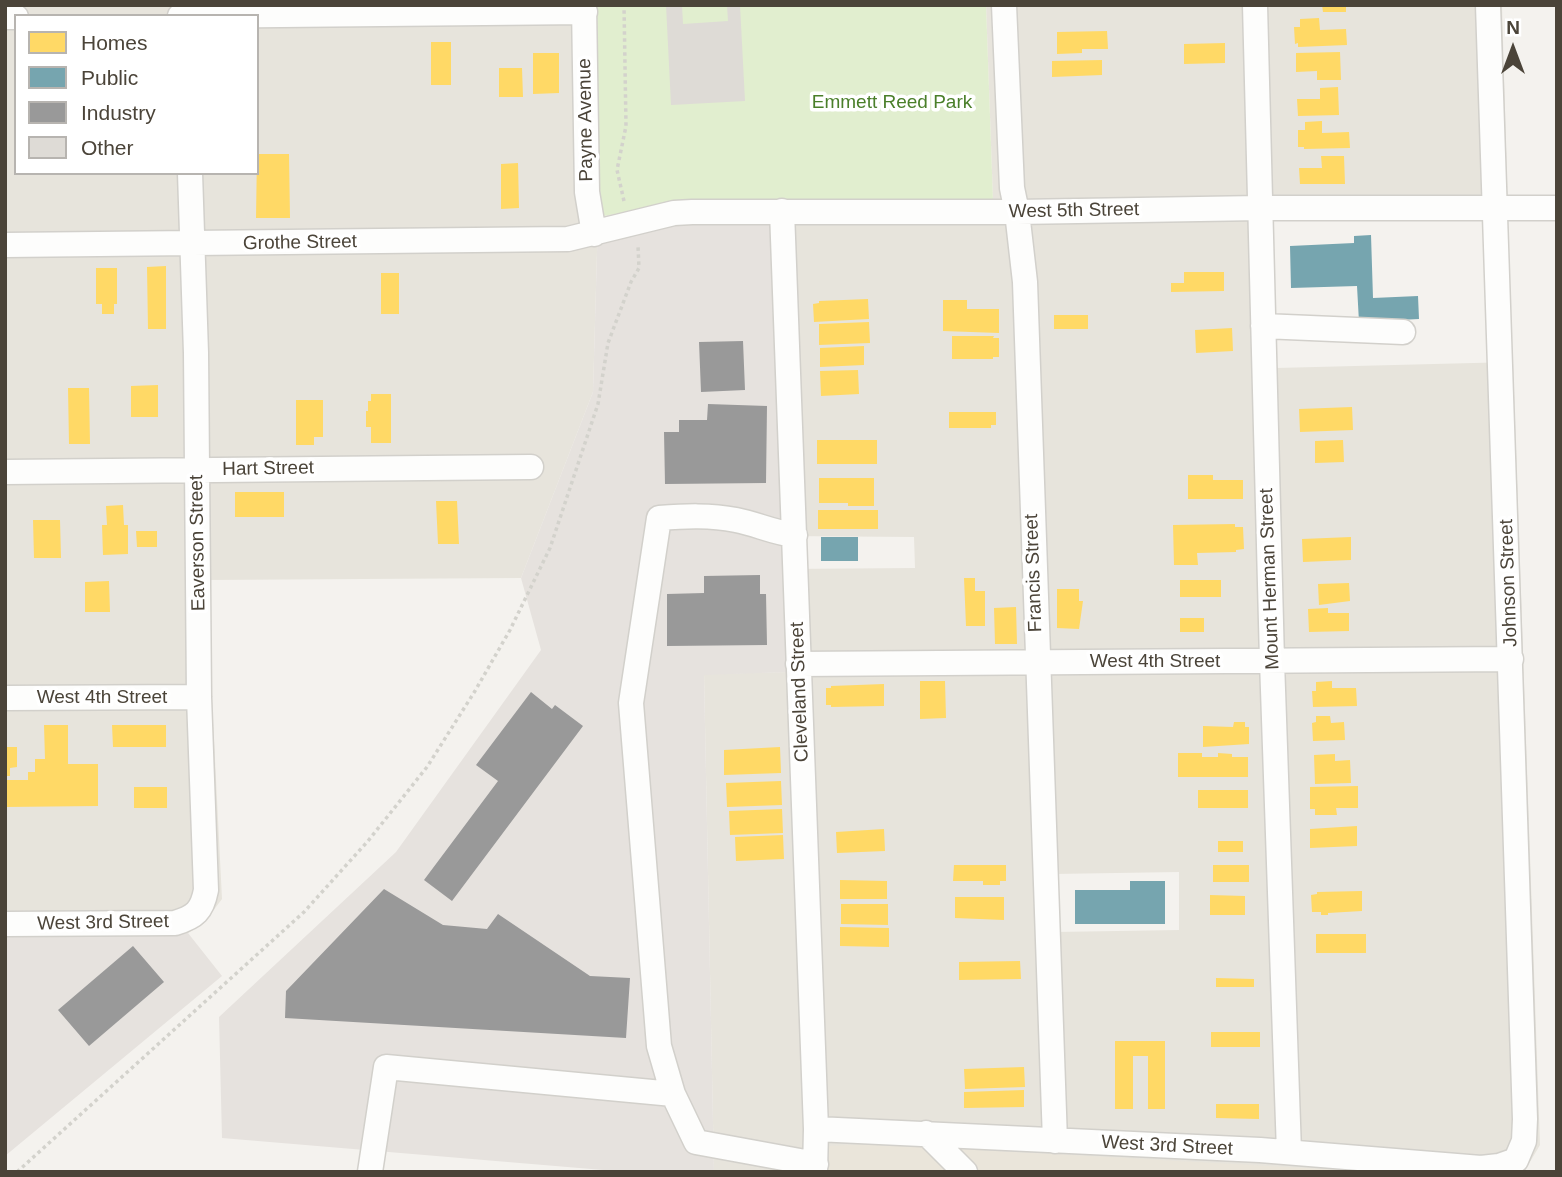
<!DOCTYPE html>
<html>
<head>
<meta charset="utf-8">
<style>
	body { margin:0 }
	#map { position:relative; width:1562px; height:1177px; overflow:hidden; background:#f4f2ee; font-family:Helvetica,sans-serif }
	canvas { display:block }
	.frame { position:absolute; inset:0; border:7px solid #4b4439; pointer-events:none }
	.legend { position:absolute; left:14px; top:14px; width:245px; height:161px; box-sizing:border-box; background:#fff; border:2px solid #b7b4b0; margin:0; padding:9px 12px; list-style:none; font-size:21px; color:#4b4439 }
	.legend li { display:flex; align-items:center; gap:14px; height:35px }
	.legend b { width:35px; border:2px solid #b7b4b0 }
	.north { position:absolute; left:1478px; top:14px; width:70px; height:70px; -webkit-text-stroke:5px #fff; paint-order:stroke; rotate:0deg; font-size:19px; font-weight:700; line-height:28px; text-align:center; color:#4b4439 }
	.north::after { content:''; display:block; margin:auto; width:24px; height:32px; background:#4b4439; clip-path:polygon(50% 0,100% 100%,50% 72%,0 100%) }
</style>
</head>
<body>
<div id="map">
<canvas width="1562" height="1177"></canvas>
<div class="frame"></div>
<ul class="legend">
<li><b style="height:19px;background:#ffd966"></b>Homes</li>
<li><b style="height:19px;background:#76a5af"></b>Public</li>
<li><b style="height:19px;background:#999"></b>Industry</li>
<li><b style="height:19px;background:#dedbd6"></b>Other</li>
</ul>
<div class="north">N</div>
</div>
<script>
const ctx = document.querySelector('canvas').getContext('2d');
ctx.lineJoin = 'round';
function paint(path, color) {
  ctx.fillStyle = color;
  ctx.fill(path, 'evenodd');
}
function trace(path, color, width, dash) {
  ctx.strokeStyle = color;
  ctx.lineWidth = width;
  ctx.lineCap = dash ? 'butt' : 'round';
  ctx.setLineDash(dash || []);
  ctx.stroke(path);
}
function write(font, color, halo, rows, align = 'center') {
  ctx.font = font + ' Helvetica,sans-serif';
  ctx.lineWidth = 7;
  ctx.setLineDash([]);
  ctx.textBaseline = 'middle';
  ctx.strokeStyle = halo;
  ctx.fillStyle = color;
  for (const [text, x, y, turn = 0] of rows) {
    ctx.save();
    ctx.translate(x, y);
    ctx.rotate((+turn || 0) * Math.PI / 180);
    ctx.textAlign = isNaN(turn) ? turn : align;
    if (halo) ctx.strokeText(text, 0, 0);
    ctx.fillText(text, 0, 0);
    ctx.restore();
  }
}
paint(new Path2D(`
	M5 5H597L598 217 593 392 521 578 206 580 222 899 203 924 188 933H5ZM16 16H257V173H16Z
	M986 5H1502L1508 215 1273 218 1276 368 1513 362 1540 1145 1524 1172H714L704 674 788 672 785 569 915 568 914 537 784 536 773 200 993 201ZM1179 872V930L1055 932 1053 874Z`), '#e7e4dc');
paint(new Path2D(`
	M699 199 773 200 788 672 704 675 714 1172 603 1170 222 1138 219 1017 396 852 541 650 521 578 593 392 598 217Z
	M5 933H188L222 976 5 1156Z`), '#e6e2de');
paint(new Path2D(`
	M870 1144 1376 1172H825L829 1146Z`), '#eae5da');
paint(new Path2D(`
	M597 5H986L993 201 699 199 598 217Z`), '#e1eecf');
paint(new Path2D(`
	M1322 5H1346V12H1323Z
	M1319 18 1320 30 1346 29 1347 45 1298 47V43L1295 44 1294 27H1300V19Z
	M1107 31 1108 49H1082V53L1057 54V32Z
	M431 42H451V85H431Z
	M1225 43V63L1184 64V44Z
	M1340 52 1341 80H1317V71L1296 72V53Z
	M533 53H559V93L533 94Z
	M1102 60V75L1052 77V61Z
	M499 68H522L523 97H499Z
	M1338 87 1339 115 1298 116 1297 99H1320V88Z
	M1322 121V133L1349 132 1350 148 1304 149V147H1298V130H1305V122Z
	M257 154H289L290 218H256Z
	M1321 156H1344L1345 184H1300L1299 168H1322Z
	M518 163 519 208 501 209V164Z
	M166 266V329H148L147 267Z
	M96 268H117V304H114V314H102V304H96Z
	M1184 272H1224V291L1171 292V283H1184Z
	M381 273H399V314H381Z
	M868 299 869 319 814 322 813 304 819 303V301Z
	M943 300H967V309H999V333L943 331Z
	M1054 315H1088V329H1054Z
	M869 322 870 343 819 345V324Z
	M1232 328 1233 351 1196 353 1195 330Z
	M952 336H994L993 338H999V357H993V359H952Z
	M864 346V365L820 367V348Z
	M858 370 859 394 821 396 820 371Z
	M158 385V417H131V386Z
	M68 388H89L90 444H69Z
	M371 394H391V443H371V427H366V411H368V401H371Z
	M296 400H323V437H314V445H296Z
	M1352 407 1353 430 1300 432 1299 409Z
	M949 412H996V425H991V428H949Z
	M817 440H877V464H817Z
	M1343 440 1344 462 1315 463V441Z
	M1188 475H1213V480H1243V499H1188Z
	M819 478H874V506H848V503H819Z
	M235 492H284V517H235Z
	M436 501H457L459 544H438Z
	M123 505 124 525H128V554L103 555 102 525H107L106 506Z
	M818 510H878V529H818Z
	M33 520H60L61 558H34Z
	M1235 524V527H1243L1244 549 1236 550V552L1197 553 1198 565H1174L1173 525Z
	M136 531H157V547H137Z
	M1351 537V560L1303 562 1302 539Z
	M964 578H975V591H985V626H966Z
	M1180 580H1221V597H1180Z
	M109 581 110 612H85V582Z
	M1349 583 1350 601 1319 605 1318 584Z
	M1057 589H1079V601H1083L1079 629 1057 628Z
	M1016 607 1017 644H995L994 608Z
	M1328 608V613H1349V631L1309 632 1308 609Z
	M1180 618H1204V632H1180Z
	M920 681H945L946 718 920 719Z
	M1332 681V688H1356L1357 706 1313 707 1312 691H1316V682Z
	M884 684V706L831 707V705H826V688H831V686Z
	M1316 716H1330L1331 723 1344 722 1345 740 1313 741 1312 723 1316 722Z
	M1234 722H1245V727H1249V744L1203 747V726L1233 727Z
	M44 725H68V764H98V806L5 807V780H28V772H35V759H45Z
	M112 725H166V747H113Z
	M5 747H17V767L10 768V776H5Z
	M780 747 781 773 724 775V750Z
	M1178 753H1202V757H1218V753L1232 754V757H1248V777H1178Z
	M1335 754V761L1350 760 1351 783 1315 784 1314 755Z
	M781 781 782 805 727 807 726 783Z
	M1358 786V808H1336L1337 815H1315V809H1310V787Z
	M134 787H167V808H134Z
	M1198 790H1248V808H1198Z
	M782 809 783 833 730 835 729 811Z
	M1357 826V846L1310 848V829Z
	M884 829 885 851 837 853 836 832Z
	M783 835 784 859 736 861 735 837Z
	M1218 841H1243V852H1218Z
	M954 865H1006V881H1000V885H983V881H953Z
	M1213 865H1249V882H1213Z
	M840 880 887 881V899H840Z
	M1362 891V911L1328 913V915H1321V912H1312L1311 895 1317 894V892Z
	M1210 895 1245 896V915H1210Z
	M955 897H1004V920L955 918Z
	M841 904H888V925L841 924Z
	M840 927 889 928V947L840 946Z
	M1316 934H1366V953H1316Z
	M1020 961 1021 979 959 980V962Z
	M1216 978 1254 979V987H1216Z
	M1211 1032H1260V1047H1211Z
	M1115 1041H1165V1109H1148V1056H1133V1109H1115Z
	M1024 1067 1025 1087 965 1089 964 1069Z
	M1024 1090V1107L964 1108V1092Z
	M1216 1104H1259V1119L1216 1118Z`), '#ffd966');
paint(new Path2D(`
	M1371 235 1373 298 1418 296 1419 319 1359 322 1357 286 1291 288 1290 246 1354 243V236Z
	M821 537H858V561H821Z
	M1130 881H1165V924H1075V890H1130Z`), '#76a5af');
paint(new Path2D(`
	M743 341 745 390 701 392 699 342Z
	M708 404 767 406 766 483 665 484 664 432H679V420H707Z
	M760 575V594H766L767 645 667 646V594L704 593V576Z
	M531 692 552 709 555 705 583 726 452 901 424 880 498 781 476 765Z
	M384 889 443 925 487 929 498 914 590 976 630 978 626 1038 285 1018 286 991Z
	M133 946 164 982 89 1046 58 1010Z`), '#999');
paint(new Path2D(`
	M666 5H682L683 24 728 21 727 5H740L745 101 671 105Z`), '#dedbd6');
const minor = new Path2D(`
	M584 5 587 192 594 234
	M1004 5 1012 188 1017 212 1025 282 1055 1141
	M1255 5 1272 661 1289 1152
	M180 16 585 12
	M5 17H16
	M782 211 816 1129 815 1172
	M5 245 568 239 674 213 692 212H1017L1260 208H1557
	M1263 326 1403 332
	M5 472 531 467
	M795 535C774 533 757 524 736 520 710 515 686 516 659 518L631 703 659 1046 673 1094 696 1142 816 1164
	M798 664 1511 659
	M5 698 199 697
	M5 924 175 923C195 917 202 911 206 890L199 697 196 353 190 173
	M816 1129 1260 1150 1481 1168 1499 1166 1516 1160 1524 1141 1525 1119 1488 5
	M926 1133 965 1172
	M370 1172 386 1067 673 1094`);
trace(minor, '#d2d0cb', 27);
trace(new Path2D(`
	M624 201 617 170 626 126 624 5
	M17 1172 304 912 368 841 427 767 475 691 510 630 550 548 598 404 608 343 631 282 639 268 638 246`), '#d3d2cc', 3.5, [3.5, 3.5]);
trace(minor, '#fdfdfc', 24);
write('19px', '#4a7f2a', '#fff', [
	["Emmett Reed Park",892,103]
]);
write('19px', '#4b4439', '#fff', [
	["Payne Avenue",586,120,-91],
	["West 5th Street",1074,211,-1],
	["Grothe Street",300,243,-1],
	["Hart Street",268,469,-1],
	["Eaverson Street",198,543,-91],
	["Francis Street",1034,573,-92],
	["Mount Herman Street",1270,579,-92],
	["Johnson Street",1509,583,-92],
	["West 4th Street",1155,662],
	["Cleveland Street",800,692,-92],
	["West 4th Street",102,698],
	["West 3rd Street",103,923,-1],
	["West 3rd Street",1167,1146,3]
]);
</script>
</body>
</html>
